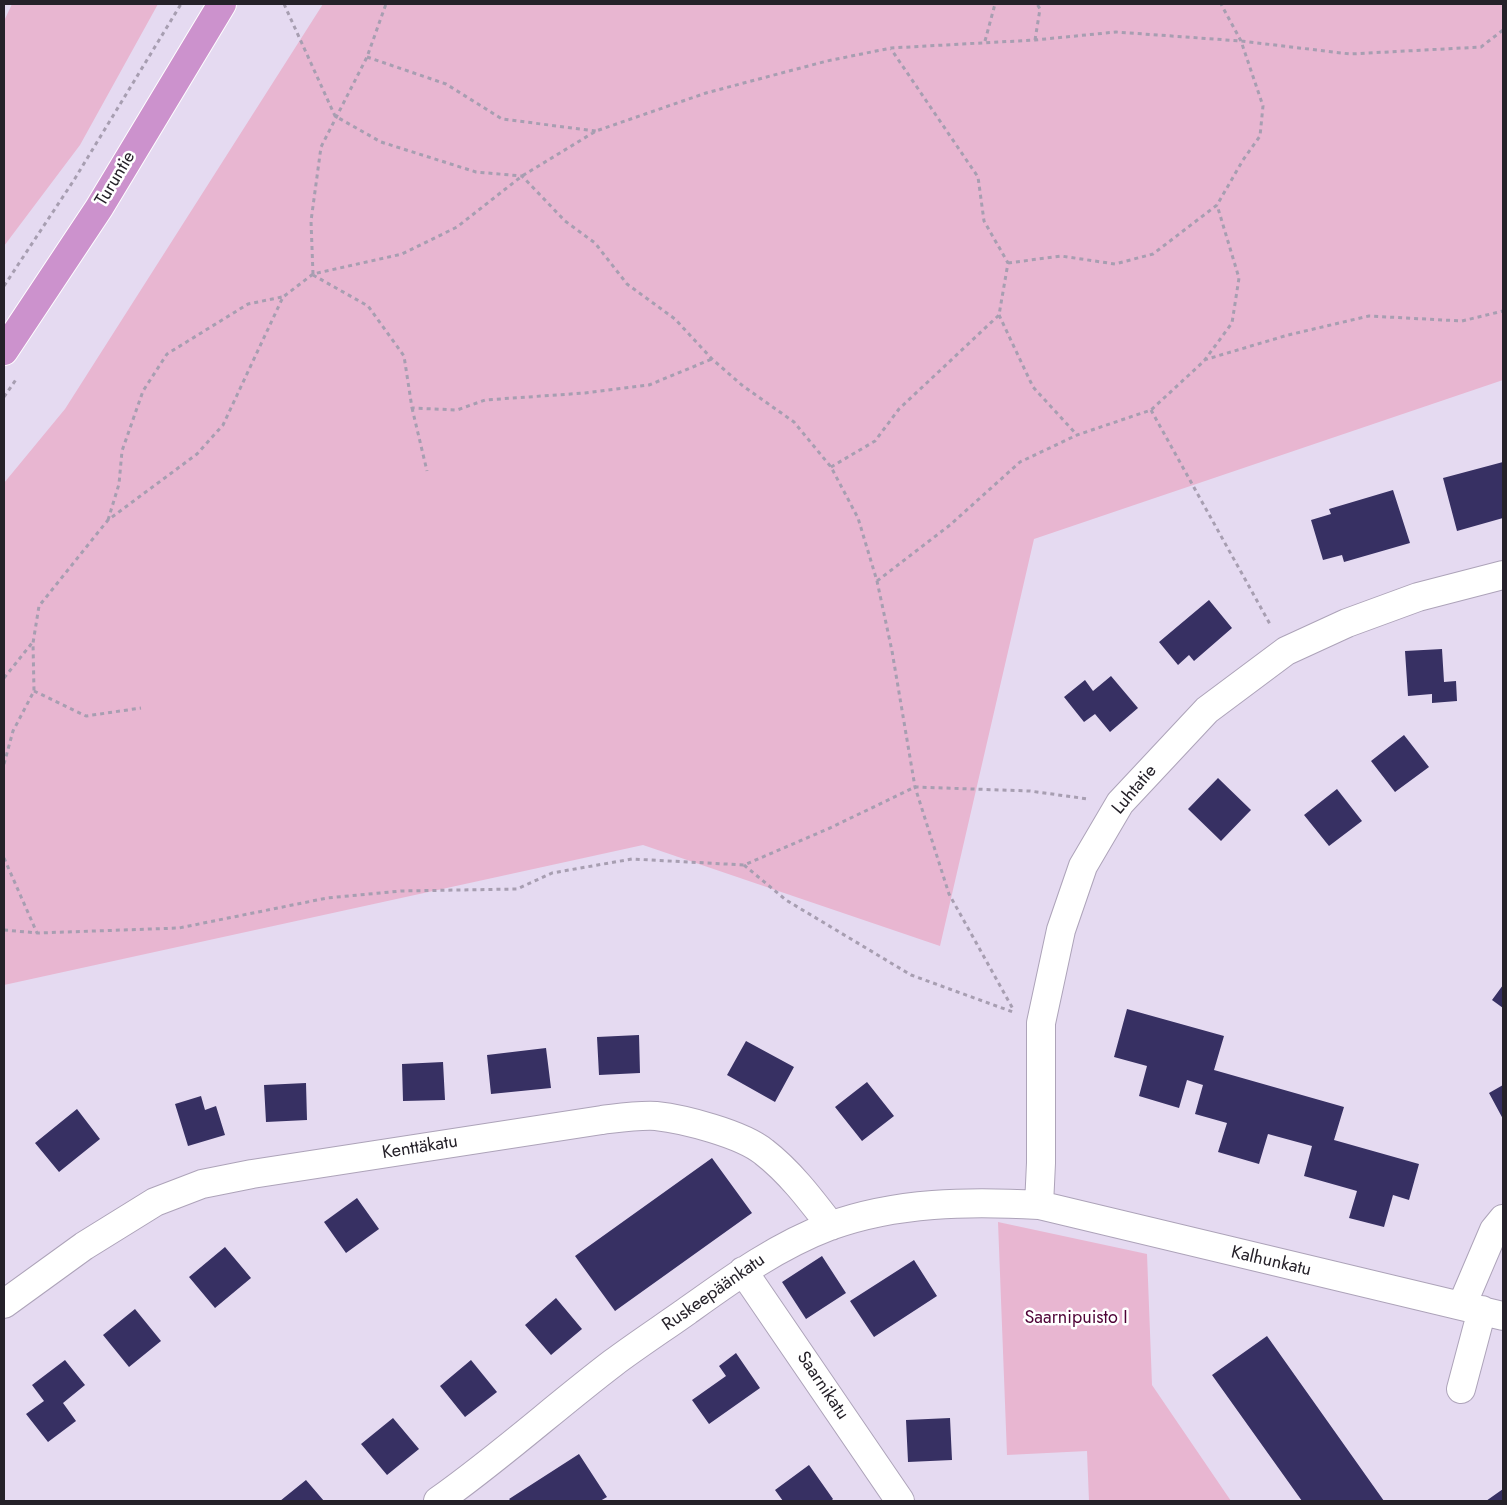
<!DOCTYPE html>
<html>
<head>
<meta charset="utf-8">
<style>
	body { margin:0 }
	#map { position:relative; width:1507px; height:1505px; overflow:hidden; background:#e5daf1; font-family:Jost,sans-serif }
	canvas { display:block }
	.frame { position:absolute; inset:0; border:5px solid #252129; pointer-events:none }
</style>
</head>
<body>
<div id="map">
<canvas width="1507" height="1505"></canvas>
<div class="frame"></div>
</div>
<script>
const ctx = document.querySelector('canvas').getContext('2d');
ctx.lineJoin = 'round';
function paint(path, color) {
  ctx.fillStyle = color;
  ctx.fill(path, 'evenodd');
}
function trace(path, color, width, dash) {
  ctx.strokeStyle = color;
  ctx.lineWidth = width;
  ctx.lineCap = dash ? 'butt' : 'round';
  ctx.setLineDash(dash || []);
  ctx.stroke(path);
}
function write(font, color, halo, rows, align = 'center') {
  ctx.font = font + ' Jost,sans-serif';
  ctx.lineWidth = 5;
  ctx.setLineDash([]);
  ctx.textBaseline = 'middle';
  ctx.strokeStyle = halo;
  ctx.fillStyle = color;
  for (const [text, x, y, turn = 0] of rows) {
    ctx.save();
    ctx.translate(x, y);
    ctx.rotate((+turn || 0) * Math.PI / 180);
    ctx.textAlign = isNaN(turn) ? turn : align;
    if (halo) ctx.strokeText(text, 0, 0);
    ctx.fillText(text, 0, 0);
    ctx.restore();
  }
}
paint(new Path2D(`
	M12 4H158L80 145 4 246V21Z
	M323 4H1503V380L1034 539 940 946 643 845 4 985V483L65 409Z
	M998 1222 1147 1254 1152 1385 1231 1501H1089L1087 1451 1007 1455Z`), '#e8b6d1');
paint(new Path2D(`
	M1503 462V518L1457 531 1443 478Z
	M1393 490 1410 543 1344 562 1342 555 1323 560 1311 520 1331 514 1329 509Z
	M1209 600 1232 628 1194 661 1189 655 1178 665 1159 642Z
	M1442 649 1444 682 1456 681 1457 701 1432 703V694L1408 696 1405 651Z
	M1111 676 1138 708 1110 732 1095 714 1084 722 1064 697 1085 680 1093 691Z
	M1404 735 1429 767 1395 792 1371 761Z
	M1218 778 1251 810 1221 841 1188 809Z
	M1337 789 1362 821 1329 846 1304 815Z
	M1503 985V1008L1492 1000Z
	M1127 1009 1224 1036 1214 1070 1344 1107 1334 1140 1419 1164 1409 1200 1393 1195 1384 1227 1349 1218 1357 1191 1304 1176 1312 1146 1268 1134 1259 1164 1218 1152 1227 1123 1195 1114 1203 1085 1187 1080 1179 1108 1139 1096 1147 1066 1114 1057Z
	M639 1035 640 1073 599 1075 597 1037Z
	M746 1041 794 1067 775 1102 727 1075Z
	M546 1048 551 1088 491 1094 487 1055Z
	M443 1062 445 1100 403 1101 402 1064Z
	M867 1082 894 1116 862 1141 835 1107Z
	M306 1083 307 1120 266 1122 264 1085Z
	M1503 1085V1119L1489 1093Z
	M201 1096 205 1110 216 1106 225 1135 188 1146 175 1104Z
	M77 1109 100 1139 59 1172 35 1143Z
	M712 1158 752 1213 615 1311 575 1256Z
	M357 1198 379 1229 346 1253 324 1222Z
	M225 1247 251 1278 215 1308 189 1277Z
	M822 1256 846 1293 806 1319 782 1282Z
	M914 1260 937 1296 874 1337 850 1301Z
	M556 1298 582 1329 551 1355 525 1325Z
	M135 1309 161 1341 129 1367 103 1335Z
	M1267 1336 1384 1501H1302L1212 1375Z
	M736 1353 760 1388 709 1424 692 1400 726 1376 719 1366Z
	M65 1360 85 1385 63 1403 76 1421 48 1442 26 1414 44 1401 32 1385Z
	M471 1360 497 1392 465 1417 440 1386Z
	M393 1418 419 1449 387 1475 361 1444Z
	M950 1418 952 1460 908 1462 906 1420Z
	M579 1454 607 1497 600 1501H511L509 1499Z
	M809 1465 833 1499 831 1501H783L775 1490Z
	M306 1480 324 1501H280Z
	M1503 1489V1501H1486Z`), '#373063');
const minor = new Path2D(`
	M1039 1205 1041 1163V1023L1061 930 1083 866 1120 803 1207 710 1286 651 1347 623 1418 597 1503 575
	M743 1271 900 1501
	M4 1304 84 1246 155 1202 202 1184 252 1174 602 1120C619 1118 638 1115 656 1116 684 1119 742 1134 764 1152 790 1172 811 1200 831 1226
	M1462 1305 1494 1230 1503 1219
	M1461 1389 1482 1310
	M438 1501C499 1458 554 1408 613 1363 637 1345 663 1328 687 1311 733 1278 777 1246 830 1226 896 1202 969 1201 1039 1205L1503 1316`);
const highway = new Path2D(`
	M4 351 99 208 222 4`);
trace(minor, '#ada3b9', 30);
trace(highway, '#fff', 30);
trace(new Path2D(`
	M284 4 335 116 381 142 476 172 522 176 565 221 595 243 627 284 675 319 712 359 743 386 794 422 831 467 858 518 877 581 892 651 915 787 949 894 1013 1009
	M1035 40 1040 9 1037 4
	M985 41 995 4
	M367 57 446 84 502 119 596 131
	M1008 263 1061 256 1115 264 1153 254 1217 205 1243 160 1260 136 1263 106 1241 41 1221 4
	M313 274 311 221 321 147 367 57 386 4
	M313 275 368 306 404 356 412 408 457 410 485 400 585 393 649 385 712 359
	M4 286 74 180 181 4
	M999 315 1033 387 1077 435
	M1204 360 1288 335 1369 316 1462 321 1503 311
	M4 397 17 378
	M412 408 427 471
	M1151 410 1271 626
	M831 467 875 441 899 409 999 315 1008 263 984 221 978 177 891 49
	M108 520 119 484 122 451 143 391 167 354 248 304 282 297
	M877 581 950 525 1020 462 1077 435 1151 410 1204 361 1232 323 1239 278 1217 205
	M4 678 32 643
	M34 691 86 716 141 708
	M4 764 13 731 34 691 33 643 39 606 108 520 197 454 223 425 283 297 313 274 402 254 457 227 522 176 596 131 706 93 827 61 891 48 1035 40 1116 32 1241 41 1350 54 1481 47 1503 30
	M4 858 37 933
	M744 865 786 900 911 975 1013 1012
	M4 930 38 933 179 928 327 898 401 891 517 889 552 873 632 859 744 865 830 828 915 787 1030 791 1088 799`), '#a79eb1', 3, [4, 4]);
trace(minor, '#fff', 28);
trace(highway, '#cc92cd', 28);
write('18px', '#252129', '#fff', [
	["Turuntie",116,179,-59],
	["Luhtatie",1135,790,-50],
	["Kenttäkatu",420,1148,-9],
	["Kalhunkatu",1271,1262,13],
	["Ruskeepäänkatu",714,1293,-35],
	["Saarnikatu",822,1386,56]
]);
write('18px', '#4e0236', '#fff', [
	["Saarnipuisto I",1076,1319]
]);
</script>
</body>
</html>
